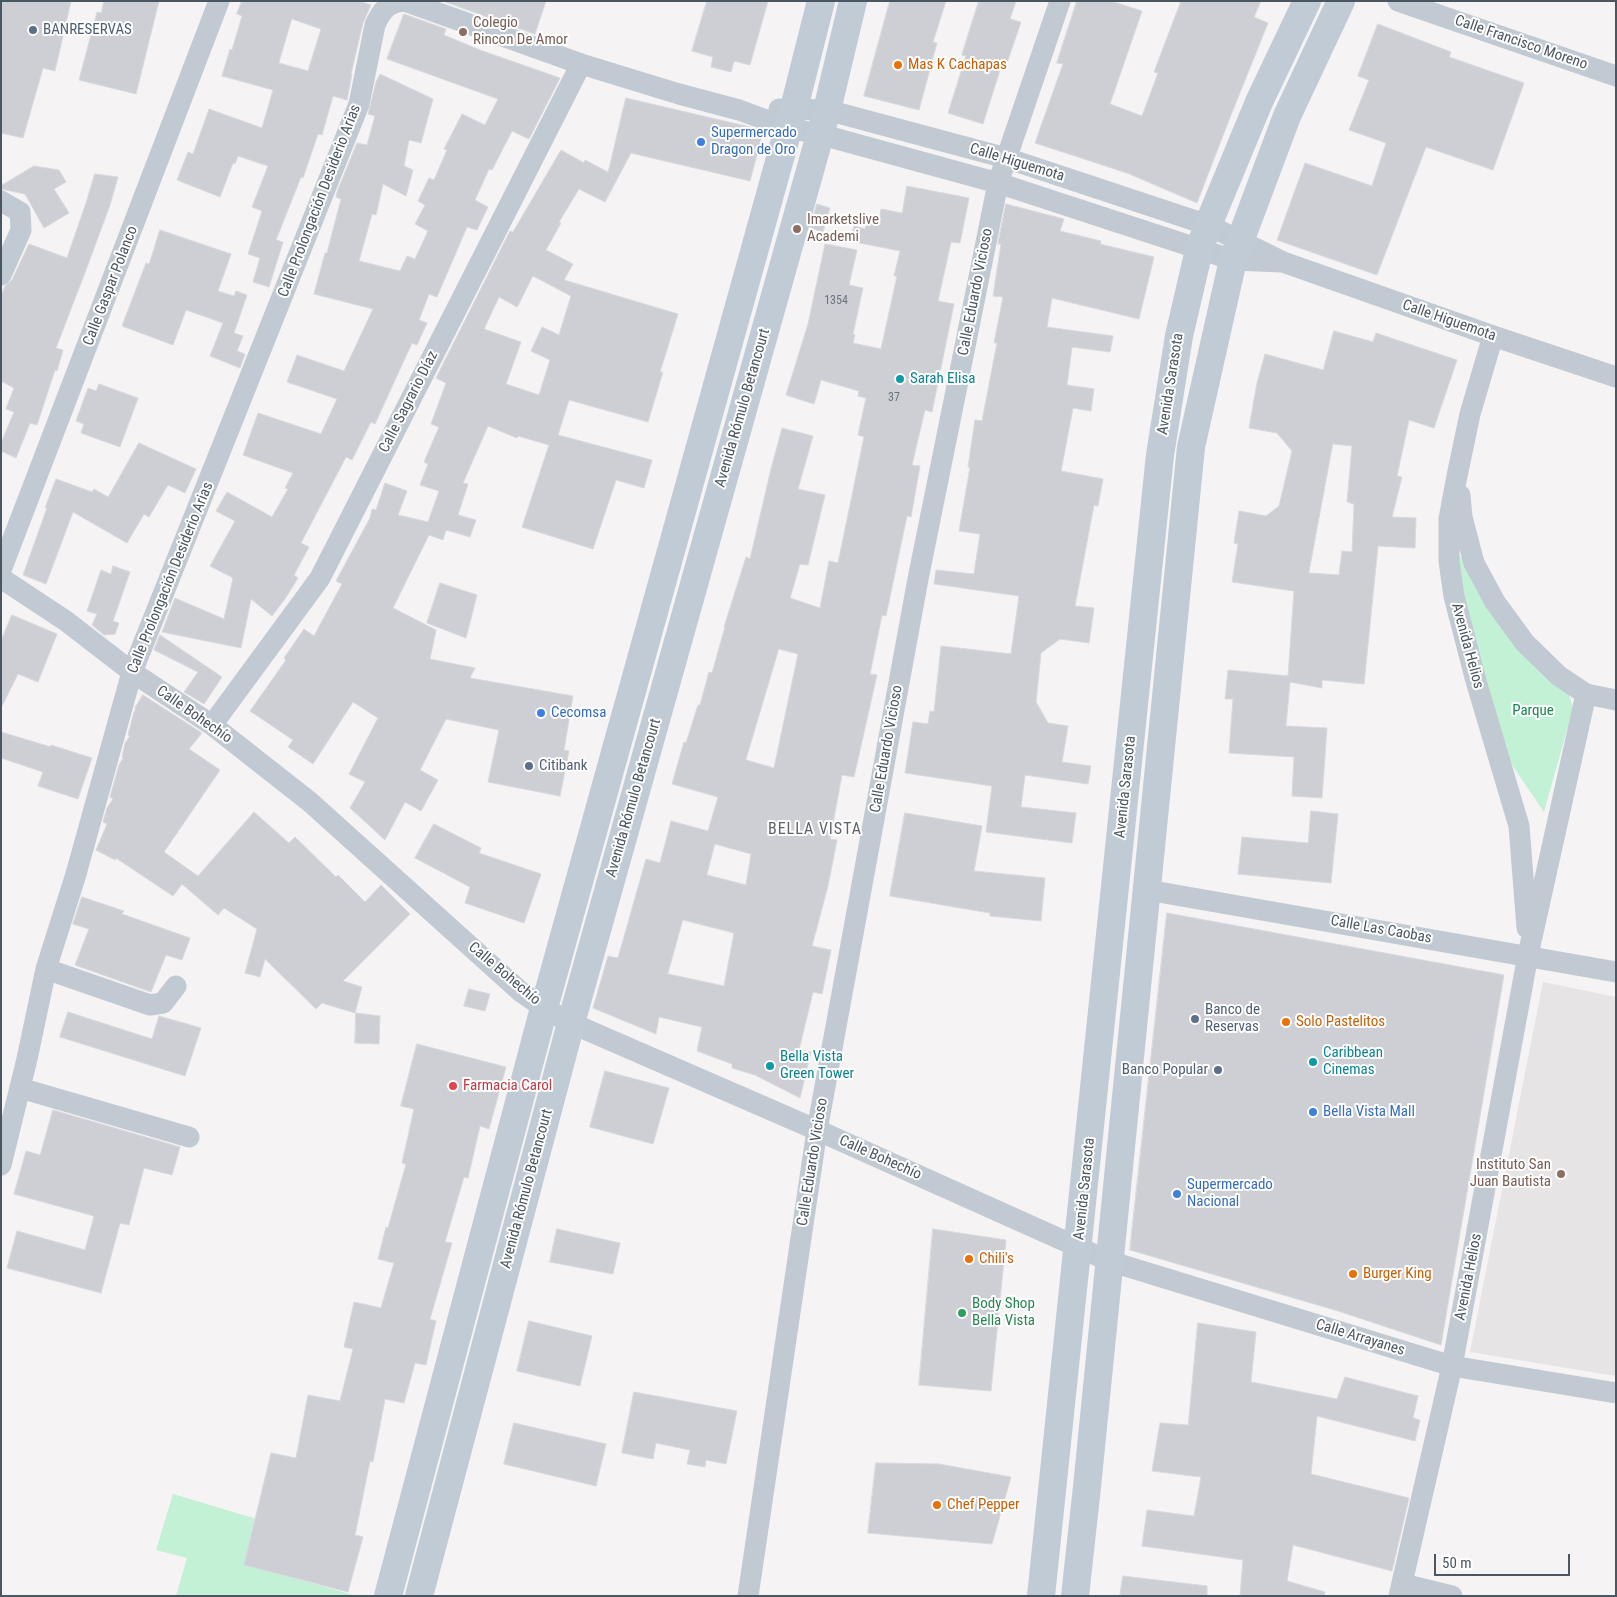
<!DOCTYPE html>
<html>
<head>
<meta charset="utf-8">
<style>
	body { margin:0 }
	#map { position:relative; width:1617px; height:1597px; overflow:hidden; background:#f5f3f3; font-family:"Roboto Condensed",sans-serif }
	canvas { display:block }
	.frame { position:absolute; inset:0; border:2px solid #4a5661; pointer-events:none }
	.scale { position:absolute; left:1434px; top:1554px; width:136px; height:22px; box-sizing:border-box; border:2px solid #4a5661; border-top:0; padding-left:6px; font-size:15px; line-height:18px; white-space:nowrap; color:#4a5661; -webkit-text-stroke:4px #fff; paint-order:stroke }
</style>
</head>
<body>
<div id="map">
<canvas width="1617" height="1597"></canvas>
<div class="frame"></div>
<div class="scale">50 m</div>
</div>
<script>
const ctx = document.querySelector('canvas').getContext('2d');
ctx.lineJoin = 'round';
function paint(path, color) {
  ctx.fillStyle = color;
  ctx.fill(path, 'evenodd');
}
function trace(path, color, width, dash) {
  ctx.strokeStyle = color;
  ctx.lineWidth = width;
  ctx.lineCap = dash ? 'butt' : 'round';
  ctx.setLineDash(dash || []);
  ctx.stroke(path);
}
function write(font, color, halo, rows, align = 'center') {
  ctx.font = font + ' "Roboto Condensed",sans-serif';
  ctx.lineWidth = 4;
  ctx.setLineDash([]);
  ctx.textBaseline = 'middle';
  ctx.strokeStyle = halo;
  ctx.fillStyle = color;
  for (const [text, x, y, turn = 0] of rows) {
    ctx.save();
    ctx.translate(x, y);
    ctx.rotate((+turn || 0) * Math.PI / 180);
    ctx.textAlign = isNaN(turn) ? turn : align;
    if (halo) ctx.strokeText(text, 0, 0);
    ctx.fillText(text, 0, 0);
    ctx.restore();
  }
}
paint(new Path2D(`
	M1543 982 1616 997V1376L1470 1352Z`), '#e6e4e5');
paint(new Path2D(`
	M1456 551 1568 691 1573 708 1544 812 1508 759 1474 645Z
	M173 1494 260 1520 248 1565 357 1596H176L187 1558 156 1550Z`), '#c3f1d5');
const building = new Path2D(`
	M1 1H71L55 71 43 68 23 138 1 133Z
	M104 1H159L136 94 79 80 97 12 101 13Z
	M242 1H359L371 5 363 23 351 74H352L347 100 333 96 322 135 318 134 303 178 301 177 276 240 283 242 269 287 253 282 260 258 248 254 262 211 252 207 268 166 238 156 235 164 233 163 220 197 177 180 188 152 193 154 209 109 262 128 273 90 222 76 230 49 232 50 242 16 237 14ZM292 19 321 29 308 71 279 63Z
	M443 1H546L535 34Z
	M707 1H768L750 65 734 61 731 72 711 67 713 57 692 51Z
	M890 1H946L933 42 937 43 919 110 864 96Z
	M979 1H1016L1010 19 1021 22 1005 69 1001 67 983 124 948 113 966 56 962 55Z
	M1077 1H1111L1142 11 1110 104 1142 116 1158 73 1154 72 1181 1H1261L1254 17 1268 23 1229 120 1197 203 1127 173 1035 143 1063 64 1057 63Z
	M404 14 446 29 444 35 480 50 560 78 529 139 512 131 492 170 489 169 475 200 488 207 477 230 467 227 437 297 429 294 419 320 427 323 417 345 412 343 375 424 371 422 352 460 346 457 301 543 309 547 294 575 298 578 285 599 272 616 251 599 241 648 162 632 175 598 224 619 233 578 210 566 235 521 216 511 227 492 272 517 288 489 285 488 293 473 243 455 258 413 321 434 337 399 287 382 297 355 344 371 373 309 314 294 325 253H327L341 199 336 197 337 192 357 143 367 145 375 116 368 114 376 82 380 74 433 99 421 143 409 140 404 166 413 170 406 196 383 184 376 215 372 214 359 261 400 271 407 256 415 259 428 231 415 224 425 205 418 201 429 178 434 180 447 150 444 149 462 114 485 125 498 99 387 59Z
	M1378 24 1451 52 1449 57 1524 83 1493 170 1426 147 1377 275 1277 240 1305 163 1372 186 1386 143 1349 130 1369 80 1358 76Z
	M626 98 750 127 763 132 750 181 631 153 605 202 579 189 559 222 561 223 546 250 573 264 564 280 678 314 660 372H663L648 422 569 400 558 435 652 460 644 488 616 480 593 549 522 527 549 445 518 436 517 438 488 426 463 483 468 484 458 515 476 520 470 537 446 530 443 540 429 535 393 608 436 630 430 659 475 668 470 678 573 696 564 750 569 751 560 796 488 782 499 730 446 719 420 770 438 780 421 811 405 802 385 840 350 808 365 782 349 774 378 718 353 702 313 764 288 747 293 740 250 711 286 660 284 658 304 629 314 636 342 584 336 581 370 518 372 509 376 510 385 483 407 491 398 515 428 522 439 491 420 485 428 464 424 462 439 427 431 424 446 383 436 378 510 231 513 232 561 150 584 163 585 160 608 172ZM533 276 571 296 559 335 542 327 531 351 550 360 539 395 506 384 521 342 484 329 499 297 517 307Z
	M34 166 59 170 66 182 54 189 69 213 44 228 25 194 1 189V186Z
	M95 174 118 177 110 205 86 270 56 348 63 350 57 371 55 370 37 425 30 423 16 458 1 451V443L14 412 6 409 14 388 1 381V296L5 286 12 280 29 244 67 258 86 203Z
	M907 186 969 198 960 243 951 242 938 301 954 304 932 412 925 410 912 465 920 466 911 517 907 516 886 616 882 615 870 674 877 675 854 777 842 775 830 839 837 840 828 886 812 946 831 950 822 994 813 992 799 1050 811 1052 800 1098 755 1075 732 1068V1064L697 1051 702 1027 659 1017 656 1034 593 1008 608 956 618 958 646 859 660 863 671 821 708 831 718 797 672 784 684 742 686 743 698 705H700L709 672 712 673 725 627H724L746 557 750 559 770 473 782 428 813 436 798 489 825 495 808 565 800 564 790 598 820 608 829 561 838 563 864 437 858 435 866 398 858 396 859 391 821 380 814 404 786 395 808 324 825 244 857 250 849 285 863 288 853 334 855 335 853 343 881 349 897 276H894L900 251 850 241 854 226 865 229 867 221 879 223 881 209 902 213ZM779 649 798 654 774 768 746 760ZM715 844 751 854 746 885 707 875ZM683 920 734 933 724 986 668 974Z
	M817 204 830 208 823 232 810 228Z
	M1006 204 1064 219 1060 231 1101 241 1100 244 1154 257 1139 319 1052 298 1047 327 1113 336 1110 352 1072 347 1067 385 1094 389 1091 411 1073 408 1061 471 1103 479 1098 506 1094 505 1075 606 1094 608 1089 643 1060 639 1041 653 1036 702 1048 723 1068 726 1062 762 1091 766 1088 784 1025 775 1021 807 1076 813 1072 843 986 832 992 786 905 773 913 722 928 724 930 711 934 712 941 646 1011 654 1019 596 934 584 936 570 974 574 980 534 959 531 970 467H968L975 420 982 421 997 343H994L1003 297 993 296 1001 244H998Z
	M160 230 231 254 218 291 234 296 236 291 247 295 234 333 243 336 237 351 245 354 240 368 210 356 223 323 186 310 173 345 122 326 146 263 149 264Z
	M1334 331 1373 342 1376 333 1457 360 1434 428 1409 420 1397 476 1402 477 1392 517 1416 518 1415 548 1378 546 1364 684 1322 680V688L1290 682 1286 726 1327 728 1322 798 1292 796 1294 757 1229 753 1233 699H1225L1228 670 1288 676 1294 591 1232 582 1238 544 1234 543 1239 511 1266 516 1279 506 1292 451 1277 433 1249 428 1257 383 1265 354 1323 370ZM1333 444 1352 446 1347 502 1354 504 1352 552 1342 551 1339 575 1309 573Z
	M99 384 138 398 120 447 81 433 84 424 76 421 88 388 96 391Z
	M139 443 196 469 185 493 168 485 149 517 144 514 127 543 73 512 46 584 23 575 47 508H45L56 479 92 492 94 489 108 497Z
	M113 566 130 572 113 621 119 623 115 634 104 635 92 625 97 614 87 611 101 570 111 574Z
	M440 583 477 595 466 638 427 623Z
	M12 615 57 634 38 682 18 674 1 708V641Z
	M160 635 222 677 204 704 184 692 198 672 154 650Z
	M143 695 202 733 189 749 220 770 164 852 198 876 254 812 289 843 295 837 336 877 338 875 365 902 381 885 410 914 343 981 362 987 355 1013 322 1003 316 1009 265 959 260 977 245 973 257 929 224 908 218 915 182 884 173 896 116 858 115 860 96 850 107 824 103 822 107 808 113 799 110 797 119 765 123 758 122 757 125 743 130 736 128 735 134 712 136 709 135 708Z
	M1 732 51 747V745L92 758 78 799 38 786 43 772 1 758Z
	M1311 811 1338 814 1331 883 1238 874 1242 837 1308 843Z
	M905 813 982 826 974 871 1045 878 1041 921 990 916V913L890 896Z
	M434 824 481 848 479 853 541 874 524 923 465 903 470 887 415 858Z
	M82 897 124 911 122 914 190 938 182 960 166 955 151 992 75 965 89 929 73 924Z
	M1167 913 1504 975 1441 1345 1338 1311 1130 1250Z
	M469 989 490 994 485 1011 464 1006Z
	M68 1012 152 1039 159 1016 201 1028 185 1076 60 1037Z
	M356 1013 380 1016 379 1044 355 1043Z
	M417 1044 506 1067 489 1129 480 1126 468 1178 464 1177 445 1242 452 1243 430 1319 436 1321 426 1365 415 1363 404 1403 385 1399 373 1462 370 1461 355 1535 363 1537 348 1592 244 1565 271 1453 296 1458 308 1395 340 1401 353 1349 344 1347 354 1302 381 1308 394 1263 378 1259 386 1227 388 1228 406 1164 402 1163 414 1109 401 1106Z
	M605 1071 669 1088 653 1144 590 1127Z
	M53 1110 180 1147 172 1175 144 1168 129 1225 120 1223 101 1293 7 1268 17 1231 85 1250 94 1216 14 1194 26 1151 40 1155Z
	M557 1229 620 1243 613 1274 550 1262Z
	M933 1229 1006 1240 991 1391 919 1385Z
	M529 1321 592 1336 580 1386 517 1371Z
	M1198 1323 1256 1332 1251 1382 1337 1399 1345 1377 1418 1396 1413 1418 1420 1420 1415 1441 1317 1416 1311 1474 1409 1498 1392 1571 1293 1545 1287 1581 1325 1592 1324 1596H1240L1243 1560 1142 1546 1147 1510 1194 1516 1201 1477 1152 1471 1160 1423 1188 1425Z
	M634 1392 737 1411 726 1464 706 1460 705 1467 687 1464 690 1450 656 1443 653 1459 622 1453Z
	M514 1423 606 1444 596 1486 504 1464Z
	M876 1463 939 1464 1011 1477 992 1544 868 1533Z
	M1123 1576 1207 1586V1596H1120Z`);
paint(building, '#cdcfd5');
trace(building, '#d7d9de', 1);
trace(new Path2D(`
	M1398 1 1616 76
	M779 109 827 110 1006 158 1208 225 1283 262 1493 336 1616 377
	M1 201 20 212 21 230 1 275
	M1493 336 1470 414 1457 476 1449 519V561L1454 596 1476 681 1519 826 1527 928
	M1460 495 1462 517 1474 563 1495 602 1525 643 1559 676 1586 694 1616 700
	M1 570 219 1
	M1 578 66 621 132 672 212 725 310 802 521 992 544 1008 571 1023 817 1130 1109 1261 1452 1366 1616 1393
	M212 725 320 578 581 64
	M1147 890 1616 972
	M46 969 150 1005 163 1003 176 986
	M20 1088 189 1137
	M1 1165 27 1059 46 969 76 874 132 672 359 104 375 25C382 10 388 2 405 1L581 64 679 94 739 110 788 128 819 134 998 183 1233 260 1283 262
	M1403 1584 1452 1596
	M748 1596 817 1130 918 579 998 183 1060 1
	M1399 1596 1452 1366 1528 955 1586 694`), '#c1cad2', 21);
trace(new Path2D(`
	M388 1596 544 1008 794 108 821 1
	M419 1596 571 1023 827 110 853 1
	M1041 1596 1160 455 1179 336 1199 250 1208 225 1259 102 1307 1
	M1075 1596 1087 1487 1191 447 1233 260 1287 116 1341 1`), '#c1cbd6', 28);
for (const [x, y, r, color] of [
	[33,30,5,"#5c6f8a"],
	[463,32,5,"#8d6e63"],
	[898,65,5,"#e8710a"],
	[701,142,5,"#3f7fe0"],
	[797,229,5,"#8d6e63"],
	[900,379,5,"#0f9aa8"],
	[541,713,5,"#3f7fe0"],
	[529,766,5,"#5c6f8a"],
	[1195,1019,5,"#5c6f8a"],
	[1286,1022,5,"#e8710a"],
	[1313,1062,5,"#0f9aa8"],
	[770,1066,5,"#0f9aa8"],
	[1218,1070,5,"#5c6f8a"],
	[453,1086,5,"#e0444e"],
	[1313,1112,5,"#3f7fe0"],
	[1561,1174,5,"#8d6e63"],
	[1177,1194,5,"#3f7fe0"],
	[969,1259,5,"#e8710a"],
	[1353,1274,5,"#e8710a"],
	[962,1313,5,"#2e9e5b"],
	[937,1505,5,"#e8710a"]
]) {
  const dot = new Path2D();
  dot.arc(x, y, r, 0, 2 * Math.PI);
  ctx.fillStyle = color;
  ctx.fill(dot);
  trace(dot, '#fff', 2);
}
write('12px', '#6b747e', null, [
	["1354",836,301],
	["37",894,398]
]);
write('15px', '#785e54', '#fff', [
	["Colegio",473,23],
	["Rincon De Amor",473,40],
	["Imarketslive",807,220],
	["Academi",807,237],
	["Instituto San",1551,1165,"right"],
	["Juan Bautista",1551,1182,"right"]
], 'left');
write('15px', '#4e5e75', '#fff', [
	["BANRESERVAS",43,30],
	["Citibank",539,766],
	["Banco de",1205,1010],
	["Reservas",1205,1027],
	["Banco Popular",1208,1070,"right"]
], 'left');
write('15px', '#4a5661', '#fff', [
	["Calle Francisco Moreno",1521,43,19],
	["Calle Higuemota",1017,163,17],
	["Calle Prolongación Desiderio Arias",320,201,-69],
	["Calle Gaspar Polanco",111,286,-69],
	["Calle Eduardo Vicioso",976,292,-79],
	["Calle Higuemota",1449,321,19],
	["Avenida Sarasota",1171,384,-81],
	["Calle Sagrario Díaz",409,402,-63],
	["Avenida Rómulo Betancourt",743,408,-74],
	["Calle Prolongación Desiderio Arias",171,578,-68],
	["Avenida Helios",1467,646,75],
	["Calle Bohechío",194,715,35],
	["Calle Eduardo Vicioso",887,749,-80],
	["Avenida Sarasota",1126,787,-84],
	["Avenida Rómulo Betancourt",634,798,-74],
	["Calle Las Caobas",1381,930,10],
	["Calle Bohechío",504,974,40],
	["Calle Bohechío",880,1158,24],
	["Calle Eduardo Vicioso",813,1162,-81],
	["Avenida Rómulo Betancourt",527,1189,-75],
	["Avenida Sarasota",1085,1189,-84],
	["Avenida Helios",1469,1277,-79],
	["Calle Arrayanes",1360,1338,17]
]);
write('15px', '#c56008', '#fff', [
	["Mas K Cachapas",908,65],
	["Solo Pastelitos",1296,1022],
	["Chili's",979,1259],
	["Burger King",1363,1274],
	["Chef Pepper",947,1505]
], 'left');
write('15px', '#366cbe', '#fff', [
	["Supermercado",711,133],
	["Dragon de Oro",711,150],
	["Cecomsa",551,713],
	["Bella Vista Mall",1323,1112],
	["Supermercado",1187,1185],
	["Nacional",1187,1202]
], 'left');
write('15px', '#0d838f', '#fff', [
	["Sarah Elisa",910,379],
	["Caribbean",1323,1053],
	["Cinemas",1323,1070],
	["Bella Vista",780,1057],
	["Green Tower",780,1074]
], 'left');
write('15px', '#17864f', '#fff', [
	["Parque",1533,711]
]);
write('15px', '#be3a42', '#fff', [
	["Farmacia Carol",463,1086]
], 'left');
write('15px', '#27864d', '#fff', [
	["Body Shop",972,1304],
	["Bella Vista",972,1321]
], 'left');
ctx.letterSpacing = '1px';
write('16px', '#5f6368', '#fff', [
	["BELLA VISTA",815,830]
]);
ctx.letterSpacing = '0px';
</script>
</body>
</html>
